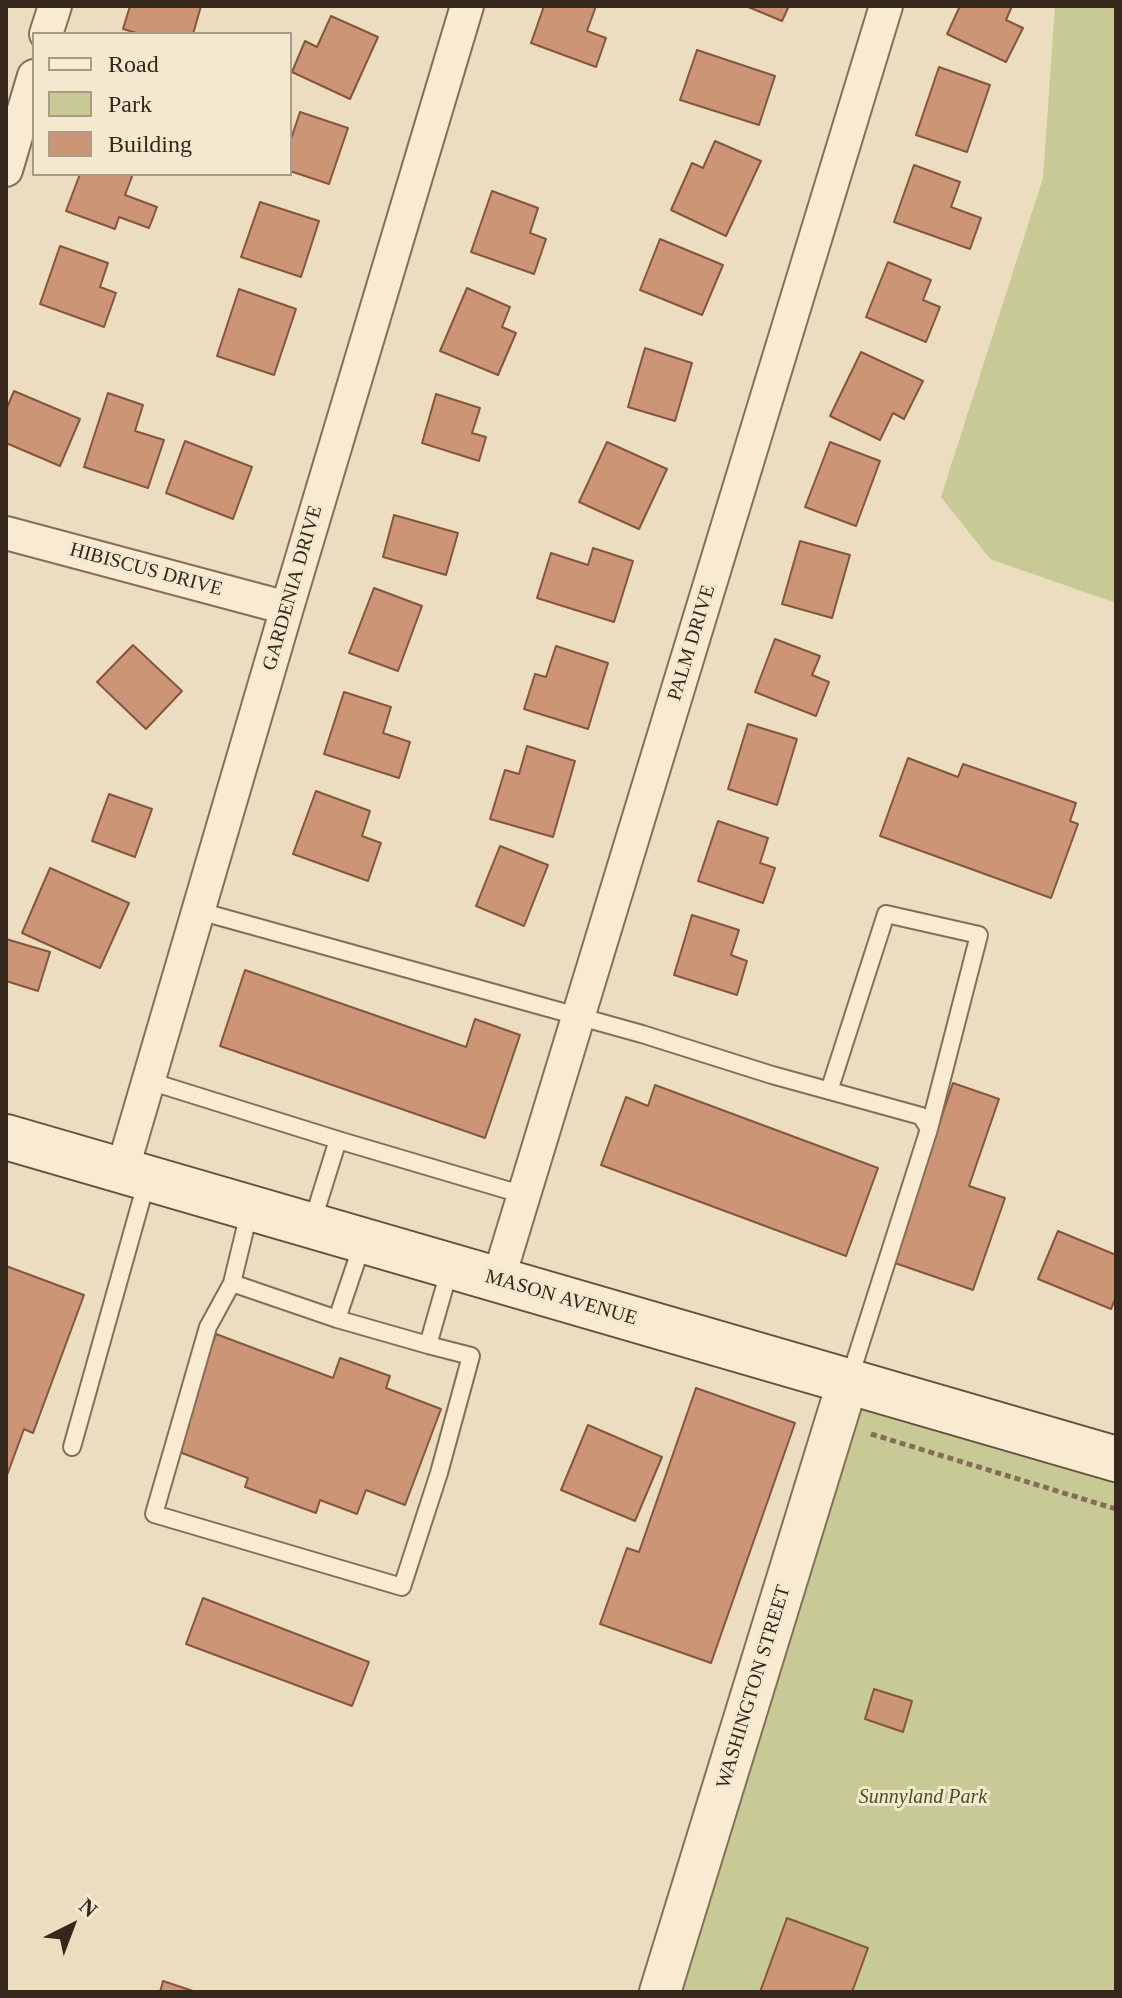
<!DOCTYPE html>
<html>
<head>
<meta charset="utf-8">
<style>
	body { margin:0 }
	#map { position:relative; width:1122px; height:1998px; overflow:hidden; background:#edddc0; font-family:Georgia,serif }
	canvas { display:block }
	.frame { position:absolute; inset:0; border:8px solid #35271c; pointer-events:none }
	.legend { position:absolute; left:32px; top:32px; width:260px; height:144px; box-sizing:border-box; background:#f4e8cf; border:2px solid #a89b87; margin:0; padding:10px 14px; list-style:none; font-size:24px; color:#35271c }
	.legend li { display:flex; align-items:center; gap:16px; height:40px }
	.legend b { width:40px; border:2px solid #a89b87 }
	.north { position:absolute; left:32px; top:1886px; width:80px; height:80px; -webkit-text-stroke:6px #f4e8cf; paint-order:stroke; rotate:42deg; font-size:22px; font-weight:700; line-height:32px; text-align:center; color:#35271c }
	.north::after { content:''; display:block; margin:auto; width:28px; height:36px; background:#35271c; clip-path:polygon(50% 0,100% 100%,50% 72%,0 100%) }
</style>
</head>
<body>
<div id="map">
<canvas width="1122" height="1998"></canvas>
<div class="frame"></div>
<ul class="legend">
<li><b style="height:10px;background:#f8ebd2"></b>Road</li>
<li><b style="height:22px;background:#c7ca94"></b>Park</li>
<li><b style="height:22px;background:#cb9576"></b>Building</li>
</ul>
<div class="north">N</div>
</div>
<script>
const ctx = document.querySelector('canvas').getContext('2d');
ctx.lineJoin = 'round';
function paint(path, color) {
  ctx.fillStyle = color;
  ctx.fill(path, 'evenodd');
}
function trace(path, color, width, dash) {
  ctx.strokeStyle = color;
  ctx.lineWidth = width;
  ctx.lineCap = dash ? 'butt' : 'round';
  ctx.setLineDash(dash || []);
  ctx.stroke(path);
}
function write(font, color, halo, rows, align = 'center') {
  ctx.font = font + ' Georgia,serif';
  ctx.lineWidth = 6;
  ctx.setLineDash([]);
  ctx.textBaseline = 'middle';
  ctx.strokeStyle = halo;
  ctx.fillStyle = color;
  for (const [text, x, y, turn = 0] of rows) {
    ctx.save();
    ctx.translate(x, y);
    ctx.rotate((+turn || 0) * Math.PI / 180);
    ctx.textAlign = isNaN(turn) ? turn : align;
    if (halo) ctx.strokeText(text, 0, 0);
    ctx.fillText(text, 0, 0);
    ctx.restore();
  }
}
paint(new Path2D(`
	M1055 6H1116V603L990 559 941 497 1043 178Z
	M848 1381 1116 1459V1992H660Z`), '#c7ca94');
const building = new Path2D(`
	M130 6H201L193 34H140L123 29Z
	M544 6H596L587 31 606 38 596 67 531 43Z
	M746 6H789L782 21Z
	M960 6H1012L1006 20 1023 28 1006 62 947 34Z
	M331 16 378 37 350 99 292 72 305 41 317 47Z
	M697 50 775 76 759 125 680 100Z
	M939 67 990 85 967 152 916 135Z
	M300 112 348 128 329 184 290 171V142Z
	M715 141 761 161 726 236 671 210 692 163 703 168Z
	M914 165 960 182 951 207 981 218 970 249 894 222Z
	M80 174H133L125 195 157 207 149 228 119 217 115 229 66 211Z
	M492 191 538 208 530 233 546 239 534 274 471 252Z
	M260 202 319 221 301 277 241 257Z
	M660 239 723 265 702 315 640 290Z
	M60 246 108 263 100 287 116 293 104 327 40 304Z
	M888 262 931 280 923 300 940 307 926 342 866 317Z
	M467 288 510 307 502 327 516 333 498 375 440 351Z
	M239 289 296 309 274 375 217 356Z
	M645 348 692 363 675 421 628 407Z
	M861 352 923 381 904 419 893 413 880 440 830 416Z
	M14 391 80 419 60 466 6 443V410Z
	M108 393 143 405 135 431 164 440 148 488 84 467Z
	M436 394 480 408 472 433 486 437 479 461 422 443Z
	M185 441 252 467 233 519 166 493Z
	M607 442 667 469 639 529 579 502Z
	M830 442 880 461 856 526 805 507Z
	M394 515 458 533 446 575 383 557Z
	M800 541 850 555 832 618 782 604Z
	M593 548 633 561 614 622 537 598 551 553 588 565Z
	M374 588 422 606 398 671 349 653Z
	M775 639 820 656 812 675 829 682 816 716 755 692Z
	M133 645 182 691 146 729 97 682Z
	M556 646 608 663 588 729 524 709 535 674 546 677Z
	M344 692 391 707 383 733 410 742 399 778 324 754Z
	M748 724 797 739 777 805 728 789Z
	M527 746 575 761 553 837 490 819 505 770 519 774Z
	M908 758 958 777 963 764 1076 803 1070 821 1078 824 1051 898 880 836Z
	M316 791 370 811 362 836 381 843 368 881 293 854Z
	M109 794 152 809 135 857 92 841Z
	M718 821 768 838 760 863 775 868 763 903 698 881Z
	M500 846 548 865 524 926 476 906Z
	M50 868 129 903 100 968 22 933Z
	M692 915 739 930 731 955 747 961 737 995 674 975Z
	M6 939 50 952 38 991 6 981Z
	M245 970 466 1047 475 1019 520 1035 485 1138 220 1046Z
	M953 1083 999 1099 969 1186 1005 1198 973 1290 892 1262Z
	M655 1085 878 1168 846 1256 601 1165 626 1097 648 1106Z
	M1058 1231 1116 1255V1297L1111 1309 1038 1279Z
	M6 1266 84 1295 33 1433 24 1429 6 1478Z
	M216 1334 333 1378 340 1358 390 1376 386 1388 441 1409 405 1505 366 1490 357 1514 320 1500 316 1513 245 1487 248 1478 174 1450Z
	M696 1388 795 1423 711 1663 600 1624 627 1548 639 1552Z
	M588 1425 662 1457 635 1521 561 1490Z
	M203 1598 369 1662 352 1706 186 1644Z
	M874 1689 912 1701 903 1732 865 1719Z
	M787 1918 868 1948 852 1992H760Z
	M163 1981 196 1992H160Z`);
paint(building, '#cb9576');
trace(building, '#84563e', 2);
const service = new Path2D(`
	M199 911 642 1034 772 1075 921 1116 929 1129 849 1380
	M149 1081 338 1140 311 1226
	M829 1091 886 914 979 935 929 1129
	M338 1140 524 1195
	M250 1209 232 1283 208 1327 154 1514 402 1587 439 1473 471 1356 428 1345 450 1268
	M232 1283 337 1319 363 1242
	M337 1319 428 1345
	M72 1447 147 1180`);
const minor = new Path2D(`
	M46 34 55 6
	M6 170 34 76
	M6 533 287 608
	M122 1171 287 608 467 6
	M498 1280 886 6`);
const tertiary = new Path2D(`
	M660 1992 848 1381`);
const secondary = new Path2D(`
	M6 1137 1116 1459`);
trace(service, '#856e58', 20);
trace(minor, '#856e58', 36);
trace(tertiary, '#856e58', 44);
trace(secondary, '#674f3b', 48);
trace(new Path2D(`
	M871 1434 1116 1509`), '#856e58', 5, [6, 4]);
trace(service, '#f8ebd2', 16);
trace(minor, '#f8ebd2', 32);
trace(tertiary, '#f8ebd2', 40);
trace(secondary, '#f8ebd2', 44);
write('20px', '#35271c', '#f4e8cf', [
	["HIBISCUS DRIVE",146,570,15],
	["GARDENIA DRIVE",293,588,-74],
	["PALM DRIVE",692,643,-73],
	["MASON AVENUE",561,1298,16],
	["WASHINGTON STREET",754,1687,-73]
]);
write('italic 20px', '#485123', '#f4e8cf', [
	["Sunnyland Park",923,1798]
]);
</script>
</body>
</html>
